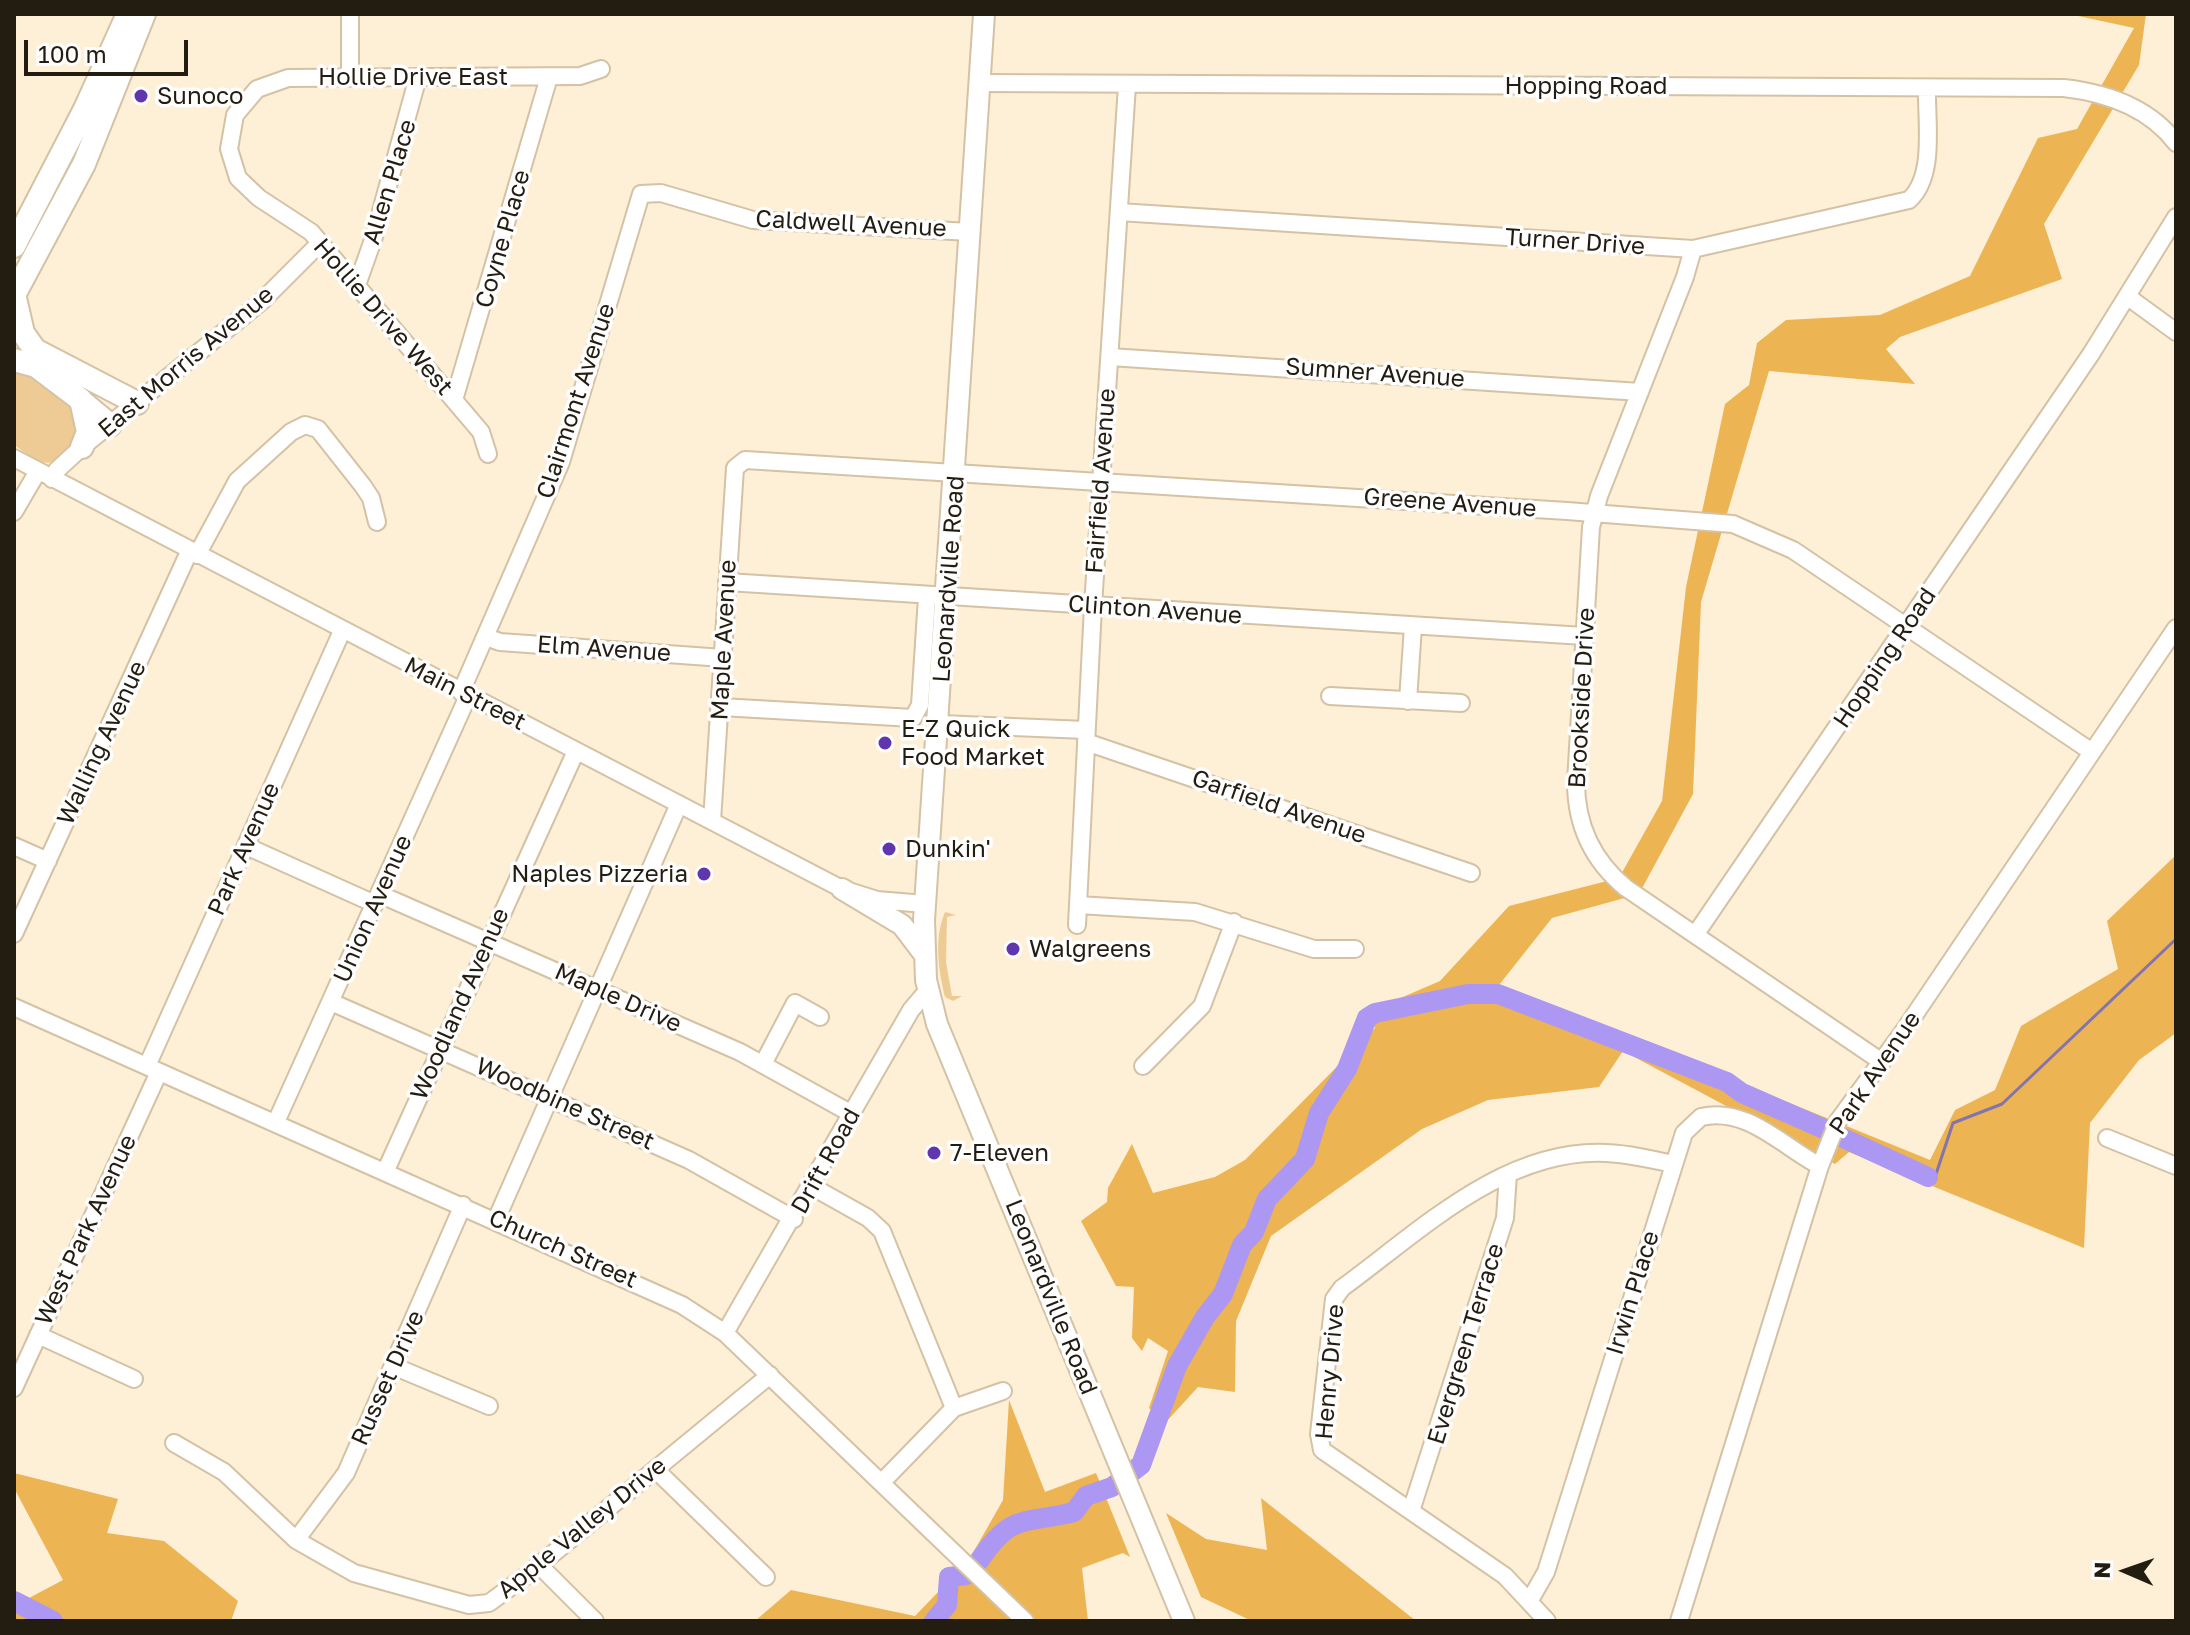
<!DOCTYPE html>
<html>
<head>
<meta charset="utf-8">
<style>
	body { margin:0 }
	#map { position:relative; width:2190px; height:1635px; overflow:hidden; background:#feefd7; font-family:"Golos Text",sans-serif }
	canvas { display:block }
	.frame { position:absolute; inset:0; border:16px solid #231c11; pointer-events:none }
	.north { position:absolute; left:2086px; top:1531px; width:80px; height:80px; -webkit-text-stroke:6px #fefefe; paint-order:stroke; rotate:272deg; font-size:22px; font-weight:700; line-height:32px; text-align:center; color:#231c11 }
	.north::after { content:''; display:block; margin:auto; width:28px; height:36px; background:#231c11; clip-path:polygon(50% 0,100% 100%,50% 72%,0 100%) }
	.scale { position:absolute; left:24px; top:40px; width:164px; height:36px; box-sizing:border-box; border:4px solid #231c11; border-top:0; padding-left:10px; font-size:24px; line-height:28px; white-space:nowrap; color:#231c11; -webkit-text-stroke:6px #fefefe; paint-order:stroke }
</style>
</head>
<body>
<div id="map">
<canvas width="2190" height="1635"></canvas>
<div class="frame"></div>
<div class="north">N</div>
<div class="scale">100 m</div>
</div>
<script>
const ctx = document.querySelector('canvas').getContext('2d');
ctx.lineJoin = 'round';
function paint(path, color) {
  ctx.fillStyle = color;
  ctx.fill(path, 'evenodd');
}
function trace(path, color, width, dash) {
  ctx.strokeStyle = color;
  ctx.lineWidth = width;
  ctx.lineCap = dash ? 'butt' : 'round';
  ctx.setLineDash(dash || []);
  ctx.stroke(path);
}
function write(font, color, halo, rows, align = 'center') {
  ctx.font = font + ' "Golos Text",sans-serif';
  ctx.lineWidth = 7;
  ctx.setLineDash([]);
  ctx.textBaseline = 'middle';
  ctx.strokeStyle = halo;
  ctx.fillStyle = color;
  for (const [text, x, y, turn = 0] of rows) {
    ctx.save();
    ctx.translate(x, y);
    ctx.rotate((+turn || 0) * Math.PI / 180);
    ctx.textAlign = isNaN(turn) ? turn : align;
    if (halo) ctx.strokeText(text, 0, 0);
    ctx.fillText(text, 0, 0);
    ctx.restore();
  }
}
paint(new Path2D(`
	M14 366 65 394 79 415C77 432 68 469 43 462 33 459 23 451 14 445Z
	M945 912 956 915 947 917 946 962 952 996H962L953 1001 945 997C938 968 934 938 945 912Z`), '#eecb94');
paint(new Path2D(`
	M2069 14H2146L2139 65 2044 224 2062 279 1900 337 1886 349 1915 384 1769 371 1701 602 1693 794 1639 894 1552 918 1499 985 1930 1160 1955 1110 1995 1090 2021 1026 2118 969 2107 921 2176 855V1033L2139 1060 2090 1123 2084 1248 1849 1152 1835 1164 1623 1051 1599 1087 1488 1100 1422 1129 1271 1236 1236 1321 1235 1392 1198 1387 1166 1422 1149 1408 1168 1351 1148 1338 1142 1351 1132 1338 1134 1287 1116 1286 1081 1221 1107 1202 1108 1188 1132 1144 1153 1193 1215 1177 1245 1160 1375 1028 1368 1012 1440 981 1509 906 1619 878 1662 801 1686 587 1725 404 1749 385 1757 343 1786 320 1880 315 1970 276 2038 138 2077 129 2134 28Z
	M1009 1400 1045 1492 1096 1473 1130 1557 1123 1553 1082 1568 1088 1621H755L791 1590 915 1616 969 1560 1003 1500Z
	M14 1473 118 1499 107 1533 164 1541 238 1601 231 1621H14V1606L63 1580 14 1488Z
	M1261 1498 1416 1621H1252L1201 1597 1166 1513 1206 1539 1267 1550Z`), '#ecb453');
trace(new Path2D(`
	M1928 1177 1936 1174 1953 1123 2002 1104 2176 939`), '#8373ae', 3);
trace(new Path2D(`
	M1841 1137 1928 1177
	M979 1561C1012 1512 1022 1525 1074 1512L1086 1496 1112 1487 1141 1465 1177 1366 1205 1317 1223 1294 1242 1245 1254 1232 1267 1199 1305 1159 1319 1113 1347 1069 1367 1018 1375 1013 1468 994H1498L1727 1082 1742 1093 1822 1128
	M14 1601 53 1621
	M934 1621 947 1605 949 1577 966 1575`), '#ac98f2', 20);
const minor = new Path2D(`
	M350 77V14
	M980 83 2064 88C2107 93 2149 107 2176 143
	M1119 212 1693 249 1909 200C1936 176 1926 121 1927 88
	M1693 249 1685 277 1599 496 1591 527 1576 782C1576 825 1593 861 1626 888L1882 1062
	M357 285 373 240 418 77
	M2128 297 2176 332
	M1110 357 1640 392
	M454 400 549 77
	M488 454 481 432 311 232 259 198 238 178 229 149 235 115 257 89 288 78 580 76 601 69
	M14 458 842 889 877 900 925 904
	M52 479 57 470 82 447 262 301 320 243
	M14 512 38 471
	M197 555 237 481 291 432 305 425 318 429 363 486 371 498 377 522
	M727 582 1584 636
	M486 637 500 642 723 658
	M461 692 561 462 641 194 661 193 753 220 970 232
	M1330 696 1461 703
	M1408 701 1413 626
	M721 707 913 718 920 705 927 597
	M940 724 1086 730
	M1086 742 1471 873
	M712 821 735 468 745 460 1567 511 1733 524 1793 550 2092 752
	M14 846 48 861
	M246 846 375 904
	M379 894 740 1052 852 1114
	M1078 905 1195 912 1314 949H1355
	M1077 925 1093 606 1127 85
	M14 934 189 552
	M1695 935 2091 354 2176 217
	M331 1002 689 1160 794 1219
	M14 1007 682 1305 725 1333 1025 1621
	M763 1064 795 1003 820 1017
	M147 1066 342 631
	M1143 1066 1202 1006 1234 922
	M276 1122 468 696
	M2107 1138 2176 1166
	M386 1170 576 751
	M811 1186 868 1218 882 1231 954 1408
	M496 1220 679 804
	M725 1333 911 1010 928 990
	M38 1335 134 1379
	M393 1366 489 1406
	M14 1388 159 1072
	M174 1443 224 1472 296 1540 354 1573 469 1605 489 1603 527 1575 770 1375
	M656 1470 766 1577
	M882 1482 954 1408 1003 1391
	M1411 1511 1505 1218 1508 1174
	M296 1540 346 1473 463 1205
	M539 1565 595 1621
	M1530 1600 1546 1572 1684 1133 1701 1117C1747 1106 1783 1147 1820 1166
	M1547 1621 1505 1576 1322 1450 1319 1434 1334 1299 1342 1288C1419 1232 1504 1148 1606 1153 1629 1154 1651 1159 1673 1164
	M1679 1621 1820 1166 1838 1121 1903 1032 2176 628`);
const major = new Path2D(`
	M984 14 924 920 926 980 937 1024 1184 1621
	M842 889 902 925 924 954`);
const highway = new Path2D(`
	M14 246 85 109 128 14
	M14 294 23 333 35 350 137 403
	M14 295 84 164 144 14
	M14 360 36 366 81 400 88 432 82 447
	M81 401 110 425`);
trace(minor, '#d4c2a5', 20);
trace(major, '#d4c2a5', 24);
trace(highway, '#d4c2a5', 26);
trace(minor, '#fff', 16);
trace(major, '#fff', 20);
trace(highway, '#fff', 22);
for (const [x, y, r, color] of [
	[141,96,8,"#5f36ae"],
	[885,743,8,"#5f36ae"],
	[889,849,8,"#5f36ae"],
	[704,874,8,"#5f36ae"],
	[1013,949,8,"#5f36ae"],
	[934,1153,8,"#5f36ae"]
]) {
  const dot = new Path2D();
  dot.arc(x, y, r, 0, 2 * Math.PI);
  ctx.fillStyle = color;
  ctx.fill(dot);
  trace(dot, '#fefefe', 3);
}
write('24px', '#231c11', '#fefefe', [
	["Hollie Drive East",413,77],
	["Hopping Road",1586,86],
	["Allen Place",390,182,-73],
	["Caldwell Avenue",851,224,3],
	["Coyne Place",503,239,-74],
	["Turner Drive",1575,242,4],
	["Hollie Drive West",383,317,49],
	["East Morris Avenue",186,362,-40],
	["Sumner Avenue",1375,373,4],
	["Clairmont Avenue",576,401,-72],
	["Fairfield Avenue",1101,481,-86],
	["Greene Avenue",1450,503,4],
	["Leonardville Road",949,579,-86],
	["Clinton Avenue",1155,610,4],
	["Maple Avenue",724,640,-87],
	["Elm Avenue",604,649,4],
	["Hopping Road",1885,658,-56],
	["Main Street",465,694,27],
	["Brookside Drive",1582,698,-87],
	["Walling Avenue",102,743,-65],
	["Garfield Avenue",1279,807,19],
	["Park Avenue",244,849,-66],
	["Union Avenue",373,909,-66],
	["Maple Drive",618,998,24],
	["Woodland Avenue",460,1004,-66],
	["Park Avenue",1875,1073,-56],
	["Woodbine Street",565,1104,24],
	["Drift Road",826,1161,-61],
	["West Park Avenue",86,1230,-65],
	["Church Street",563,1249,24],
	["Irwin Place",1633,1293,-73],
	["Leonardville Road",1051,1297,68],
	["Evergreen Terrace",1466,1344,-73],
	["Henry Drive",1330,1372,-85],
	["Russet Drive",388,1378,-66],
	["Apple Valley Drive",582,1528,-39]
]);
write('24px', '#231c11', '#fefefe', [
	["Sunoco",157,96],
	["E-Z Quick",901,729],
	["Food Market",901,757],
	["Dunkin'",905,849],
	["Naples Pizzeria",688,874,"right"],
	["Walgreens",1029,949],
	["7-Eleven",950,1153]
], 'left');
</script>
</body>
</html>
